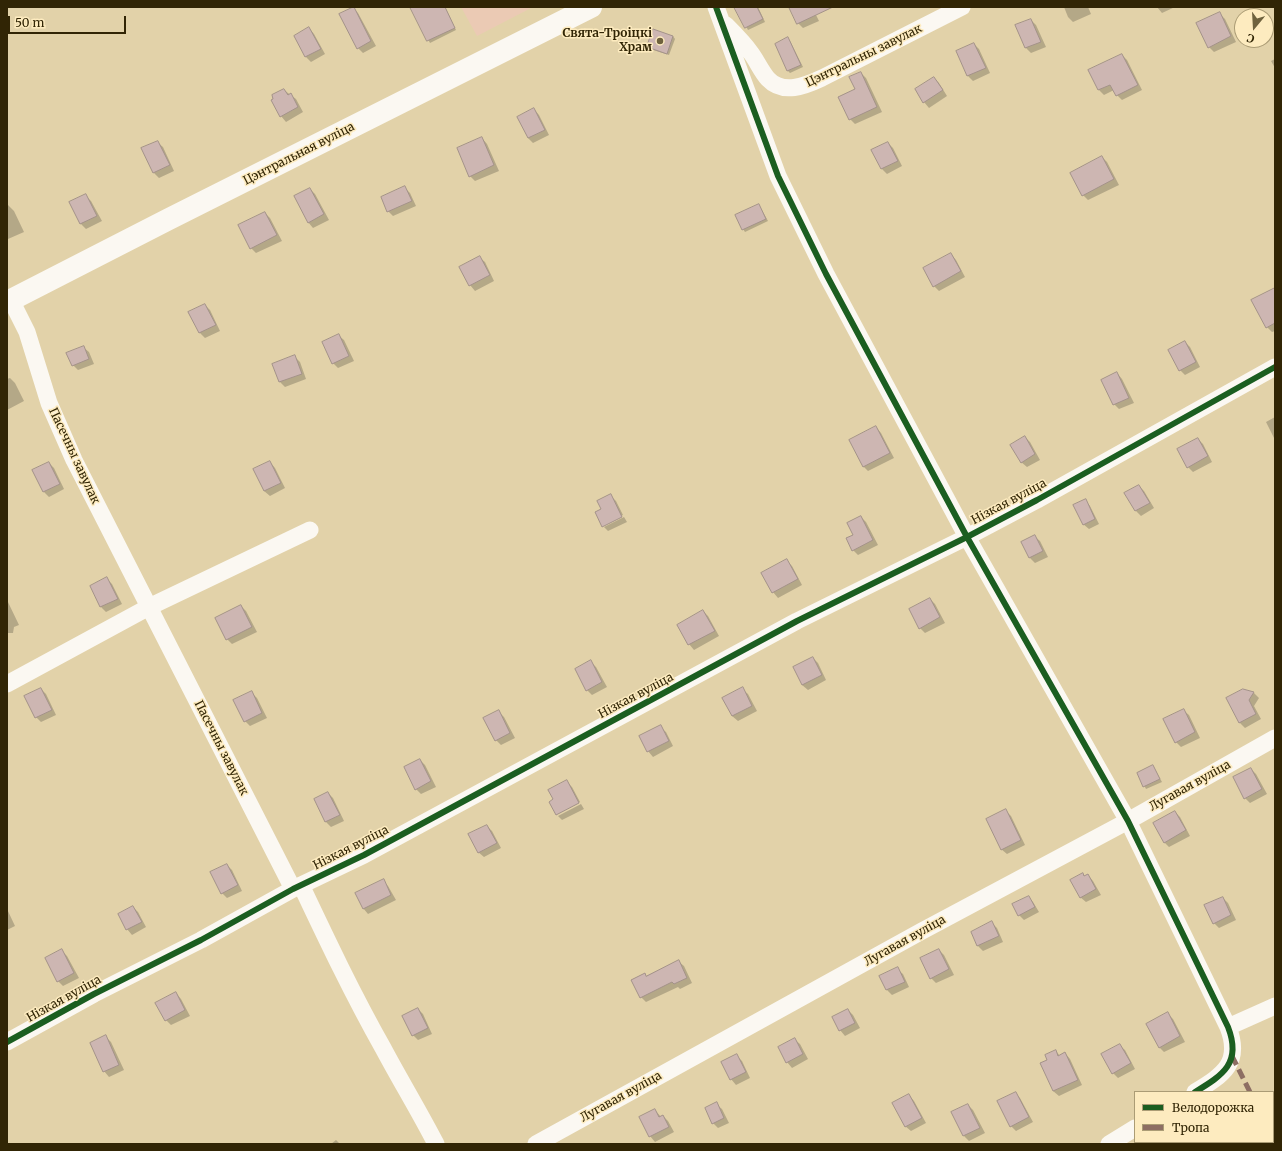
<!DOCTYPE html>
<html>
<head>
<meta charset="utf-8">
<style>
	body { margin:0 }
	#map { position:relative; width:1282px; height:1151px; overflow:hidden; background:#e2d2a9; font-family:Merriweather,serif }
	canvas { display:block }
	.frame { position:absolute; inset:0; border:8px solid #312505; pointer-events:none }
	.legend { position:absolute; left:1134px; top:1091px; width:140px; height:52px; box-sizing:border-box; background:#fdebbf; border:1px solid #ab9c75; margin:0; padding:5px 7px; list-style:none; font-size:12px; color:#312505 }
	.legend li { display:flex; align-items:center; gap:8px; height:20px }
	.legend b { width:20px; border:1px solid #ab9c75 }
	.north { position:absolute; left:1234px; top:8px; width:40px; height:40px; box-sizing:border-box; background:#fdebbf; border:1px solid #ab9c75; border-radius:50%; rotate:198deg; font-size:11px; font-weight:700; line-height:16px; text-align:center; color:#312505 }
	.north::after { content:''; display:block; margin:auto; width:14px; height:18px; background:#6f623e; clip-path:polygon(50% 0,100% 100%,50% 72%,0 100%) }
	.scale { position:absolute; left:8px; top:16px; width:118px; height:18px; box-sizing:border-box; border:2px solid #312505; border-top:0; padding-left:5px; font-size:12px; line-height:14px; white-space:nowrap; color:#312505; -webkit-text-stroke:3px #fdebbf; paint-order:stroke }
</style>
</head>
<body>
<div id="map">
<canvas width="1282" height="1151"></canvas>
<div class="frame"></div>
<ul class="legend">
<li><b style="height:5px;background:#1b5e20"></b>Велодорожка</li>
<li><b style="height:5px;background:#8d6e63"></b>Тропа</li>
</ul>
<div class="north">С</div>
<div class="scale">50 m</div>
</div>
<script>
const ctx = document.querySelector('canvas').getContext('2d');
ctx.lineJoin = 'round';
function paint(path, color) {
  ctx.fillStyle = color;
  ctx.fill(path, 'evenodd');
}
function trace(path, color, width, dash) {
  ctx.strokeStyle = color;
  ctx.lineWidth = width;
  ctx.lineCap = dash ? 'butt' : 'round';
  ctx.setLineDash(dash || []);
  ctx.stroke(path);
}
function write(font, color, halo, rows, align = 'center') {
  ctx.font = font + ' Merriweather,serif';
  ctx.lineWidth = 3;
  ctx.setLineDash([]);
  ctx.textBaseline = 'middle';
  ctx.strokeStyle = halo;
  ctx.fillStyle = color;
  for (const [text, x, y, turn = 0] of rows) {
    ctx.save();
    ctx.translate(x, y);
    ctx.rotate((+turn || 0) * Math.PI / 180);
    ctx.textAlign = isNaN(turn) ? turn : align;
    if (halo) ctx.strokeText(text, 0, 0);
    ctx.fillText(text, 0, 0);
    ctx.restore();
  }
}
paint(new Path2D(`
	M461 7H533L477 36Z`), '#ebcab4');
paint(new Path2D(`
	M417 7H445L456 30 430 43 412 10Z
	M736 7H758L765 22 748 30Z
	M790 7H812L819 21 803 28 798 23Z
	M1064 7H1088L1091 14 1073 22 1068 17Z
	M1157 7H1175L1162 13Z
	M353 8 358 13 376 46 363 53 358 48Z
	M1220 14 1225 19 1236 42 1214 52 1209 47Z
	M1031 20 1036 25 1046 47 1031 53 1026 48Z
	M309 28 314 34 325 54 311 62 306 57 295 36Z
	M673 36 675 39 669 55 650 49 648 46Z
	M788 39 790 41 803 67 790 73 788 71 776 44Z
	M974 44 979 49 990 73 973 81 968 76 957 52Z
	M1122 55 1127 60 1142 90 1122 100 1117 95 1114 90 1104 95 1099 90 1090 71Z
	M1275 59V68L1271 61Z
	M861 73 866 78 882 112 855 124 850 119Z
	M934 78 939 83 947 96 929 108 924 102Z
	M284 90 296 99 303 112 286 122 281 116Z
	M534 109 539 115 549 135 533 143 528 138 518 117Z
	M482 138 487 144 499 171 475 181 470 176Z
	M157 142 163 147 174 171 159 178 154 173 143 149Z
	M888 143 893 148 902 166 887 174 882 169 873 150Z
	M1102 157 1107 162 1119 185 1088 200 1083 195Z
	M405 188 410 193 416 206 393 216 388 211Z
	M310 189 315 194 329 220 313 228 308 222Z
	M86 196 91 201 102 221 86 229 81 224 71 203Z
	M8 205 14 211 24 232 8 239 7 237V206Z
	M759 205 768 221 745 232 743 229Z
	M265 213 270 218 282 241 256 253 251 248Z
	M951 254 956 260 965 277 939 291 934 286Z
	M479 257 485 262 494 281 475 291 470 285 460 267Z
	M1275 293V331L1272 332 1267 327Z
	M205 305 210 310 220 331 205 338 200 333 190 312Z
	M338 335 344 340 354 361 338 368 333 363Z
	M1185 342 1190 347 1200 367 1185 375 1180 370Z
	M83 347 89 352 94 364 78 370 73 365Z
	M294 356 300 362 306 379 285 387 280 382 273 364Z
	M1117 373 1122 379 1134 403 1119 409 1114 404Z
	M10 378 15 383 24 401 7 410V379Z
	M1275 417V440L1266 422Z
	M876 427 881 433 894 458 868 471 863 466Z
	M1025 437 1030 442 1040 460 1027 467 1021 462Z
	M1198 439 1203 444 1212 462 1193 472 1188 467Z
	M270 462 275 468 285 488 270 496 264 491 254 470Z
	M49 463 54 468 64 489 49 497 44 492 34 471Z
	M1139 486 1144 491 1154 508 1141 516 1136 511 1126 493Z
	M611 496 616 501 623 515 604 525V526L596 513 602 510Z
	M1085 500 1090 506 1099 524 1089 529 1083 524Z
	M624 517 627 522 608 531 604 527Z
	M861 517 866 522 878 545 858 555 853 550 854 535Z
	M1034 536 1040 541 1048 557 1035 563 1030 558 1022 542Z
	M787 561 792 566 802 585 778 598 773 592Z
	M107 579 112 584 122 604 106 612 101 607 91 586Z
	M930 599 935 604 945 623 925 633 920 628Z
	M7 600 19 625 14 627 13 633H7Z
	M241 606 246 611 257 632 232 644 227 639Z
	M703 611 708 616 719 636 694 650 689 644Z
	M813 658 818 663 826 680 808 690 802 685Z
	M591 662 596 667 607 687 592 695 587 690Z
	M41 689 46 694 56 715 41 722 36 717Z
	M742 689 748 694 757 711 738 721 732 716 723 698Z
	M1243 690 1254 693 1259 698 1254 706 1261 719 1245 728 1240 723 1227 698Z
	M252 693 257 698 267 718 250 726 245 721Z
	M1183 710 1189 715 1200 738 1181 747 1176 742Z
	M499 712 504 717 515 738 501 745 496 740Z
	M660 727 666 732 673 746 653 757 648 751 641 737Z
	M420 760 425 765 436 787 421 794 416 789Z
	M1153 766 1162 782 1146 789 1138 773Z
	M1251 769 1256 774 1267 794 1250 803 1245 798Z
	M567 782 572 787 580 802 557 814V815L550 802 554 800Z
	M328 793 333 798 344 821 331 827 326 822Z
	M581 804 584 809 562 820 558 816Z
	M1006 811 1011 816 1025 845 1007 854 1001 849Z
	M1175 812 1180 817 1190 836 1169 847 1164 842Z
	M487 826 492 831 501 848 484 857 478 852Z
	M227 865 232 870 242 891 227 898 222 893Z
	M1083 874 1085 877 1088 875 1093 881 1101 895 1086 902 1080 897Z
	M383 881 388 886 396 900 368 914 363 908Z
	M1028 897 1033 902 1039 912 1024 920 1019 915Z
	M1223 898 1228 903 1236 920 1219 928 1214 923Z
	M133 907 138 912 146 927 132 935 127 929Z
	M7 909 15 926 7 930Z
	M992 923 997 928 1003 942 983 951 978 946 972 932Z
	M939 950 944 955 954 975 936 983 931 978Z
	M62 951 67 956 79 978 63 986 58 981Z
	M678 961 684 966 692 983 680 989 678 987 646 1002 641 997 647 977Z
	M897 969 903 974 909 987 892 995 887 990 880 977Z
	M176 993 181 999 190 1016 171 1025 166 1020Z
	M418 1009 423 1014 432 1034 418 1040 413 1035Z
	M848 1010 853 1015 860 1028 845 1036 840 1030Z
	M1168 1014 1173 1019 1185 1042 1164 1052 1159 1047Z
	M106 1037 111 1042 124 1070 109 1077 104 1071 91 1043Z
	M794 1039 800 1044 808 1059 792 1068 787 1062Z
	M1119 1045 1125 1050 1135 1069 1118 1078 1113 1073Z
	M1056 1051 1060 1056 1065 1053 1070 1059 1082 1085 1059 1096 1053 1091 1049 1061Z
	M737 1056 742 1061 750 1078 736 1085 731 1079Z
	M1015 1093 1020 1098 1033 1122 1016 1131 1011 1126Z
	M909 1095 914 1101 926 1123 911 1131 905 1126Z
	M716 1104 722 1109 729 1123 718 1128 713 1123Z
	M968 1105 973 1110 985 1133 969 1141 964 1136 953 1113Z
	M655 1110 661 1117 663 1116 668 1121 674 1132 655 1142 650 1136Z
	M336 1140 340 1144H331Z`), '#0003');
const building = new Path2D(`
	M354 7 371 41 357 49 339 14Z
	M410 7H445L455 28 427 41Z
	M734 7H757L763 19 745 28Z
	M789 7H833L797 24Z
	M1220 12 1231 36 1208 48 1196 23Z
	M1031 19 1041 42 1025 48 1015 25Z
	M309 27 321 49 305 57 294 36Z
	M653 29 673 36 667 54 647 47Z
	M788 37 801 65 787 71 775 44Z
	M974 43 986 68 967 76 956 51Z
	M1122 54 1138 85 1116 96 1110 85 1098 90 1088 70Z
	M861 72 877 107 849 120 838 97 855 89 849 77Z
	M934 77 943 90 923 103 915 89Z
	M284 89 288 95 291 93 298 107 280 117 271 100 273 99 272 95Z
	M534 108 545 130 528 138 517 117Z
	M482 137 494 165 469 177 457 148Z
	M158 141 170 165 153 173 141 148Z
	M888 142 898 161 881 169 871 150Z
	M1102 156 1114 179 1082 196 1070 173Z
	M405 186 412 201 387 212 381 197Z
	M310 188 324 214 308 223 294 196Z
	M86 194 97 216 80 224 69 202Z
	M759 204 766 219 742 230 735 215Z
	M265 212 277 235 250 249 238 225Z
	M951 253 961 271 933 287 923 268Z
	M480 256 490 275 469 286 459 267Z
	M1275 288V323L1266 328 1251 300Z
	M205 304 216 325 199 333 188 312Z
	M339 334 349 356 332 364 322 342Z
	M1185 341 1196 362 1179 371 1168 350Z
	M84 346 89 359 72 366 66 353Z
	M295 355 302 374 279 382 272 364Z
	M1117 372 1129 398 1113 405 1101 380Z
	M876 426 890 453 863 467 849 440Z
	M1025 436 1035 454 1021 463 1010 445Z
	M1198 438 1208 456 1187 468 1177 449Z
	M270 461 281 483 264 491 253 469Z
	M49 462 60 484 43 492 32 470Z
	M1139 485 1150 503 1135 511 1124 493Z
	M611 494 622 517 602 527 595 512 601 509 597 501Z
	M1086 499 1095 519 1083 525 1073 505Z
	M861 516 873 540 852 551 846 538 853 535 847 523Z
	M1035 535 1043 551 1029 558 1021 542Z
	M787 559 798 579 772 593 761 573Z
	M107 577 118 599 100 607 90 586Z
	M930 598 940 617 919 629 909 609Z
	M241 605 252 627 226 640 215 618Z
	M703 610 715 631 688 645 677 625Z
	M813 657 822 675 802 685 793 667Z
	M591 660 602 682 586 691 575 669Z
	M743 687 752 706 732 716 722 698Z
	M41 688 52 710 35 718 24 696Z
	M1243 689 1254 692 1249 700 1256 714 1239 723 1226 698Z
	M252 691 262 713 244 722 233 700Z
	M1184 709 1195 732 1175 743 1163 719Z
	M499 710 510 733 495 741 483 718Z
	M661 725 669 741 647 752 639 736Z
	M420 759 431 781 415 790 404 767Z
	M1153 765 1160 779 1143 787 1137 773Z
	M1251 768 1262 789 1244 799 1233 777Z
	M567 780 579 803 556 815 549 802 553 799 548 790Z
	M328 792 340 815 325 822 314 799Z
	M1006 809 1021 840 1001 850 986 819Z
	M1175 811 1186 830 1164 843 1153 823Z
	M487 825 497 843 478 853 468 834Z
	M227 864 238 885 221 894 210 872Z
	M1083 873 1084 876 1088 874 1096 889 1080 898 1070 880Z
	M384 879 391 895 363 909 355 893Z
	M1029 896 1035 907 1018 916 1012 904Z
	M1223 897 1231 915 1213 924 1204 905Z
	M133 906 142 922 126 930 118 914Z
	M992 921 999 936 977 946 971 932Z
	M62 949 74 973 57 982 45 958Z
	M939 949 949 969 930 979 920 958Z
	M679 960 687 978 674 984 672 982 640 998 631 980 645 973 646 976Z
	M898 967 905 982 886 990 879 976Z
	M176 992 185 1010 165 1021 155 1003Z
	M418 1008 428 1028 412 1036 402 1016Z
	M848 1009 855 1023 839 1031 832 1017Z
	M1168 1012 1180 1036 1159 1048 1146 1024Z
	M106 1035 119 1065 103 1072 90 1043Z
	M795 1038 803 1054 786 1063 778 1047Z
	M1120 1044 1131 1063 1112 1074 1101 1054Z
	M1056 1050 1058 1056 1065 1052 1078 1080 1053 1091 1040 1063 1047 1060 1045 1055Z
	M737 1054 746 1072 730 1080 721 1062Z
	M1016 1092 1029 1117 1010 1127 997 1101Z
	M909 1094 922 1118 905 1127 892 1103Z
	M717 1102 724 1118 712 1124 705 1108Z
	M968 1104 980 1128 963 1136 951 1112Z
	M655 1109 659 1117 663 1115 669 1127 649 1137 639 1117Z`);
paint(building, '#cdb6b2');
trace(building, '#a39289', 1);
trace(new Path2D(`
	M716 7 778 176 826 274 967 537 1128 821 1228 1027C1242 1063 1223 1075 1195 1092
	M726 25C735 34 744 43 751 53 757 61 761 71 768 79 783 95 805 86 822 78L962 7
	M11 300 27 332 49 403 74 460 293 889
	M7 684 149 607 310 530
	M301 885C327 940 353 995 383 1048 400 1080 419 1111 436 1144
	M1228 1027 1275 1006
	M7 1042 94 994 201 940 293 889 364 855 797 621 967 537 1037 500 1275 367
	M536 1144 922 931 1128 821 1275 738
	M1109 1144 1135 1128`), '#fbf8f2', 17);
trace(new Path2D(`
	M7 302 169 219 591 7`), '#fbf8f2', 22);
trace(new Path2D(`
	M1232 1056 1250 1092
	M1271 1142 1272 1144`), '#8d6e63', 5, [10, 5]);
trace(new Path2D(`
	M716 7 778 176 826 274 967 537 1128 821 1228 1027C1242 1063 1223 1075 1195 1092
	M7 1042 94 994 201 940 293 889 364 855 797 621 967 537 1037 500 1275 367`), '#1b5e20', 6);
for (const [x, y, r, color] of [
	[660,41,4,"#6f623e"]
]) {
  const dot = new Path2D();
  dot.arc(x, y, r, 0, 2 * Math.PI);
  ctx.fillStyle = color;
  ctx.fill(dot);
  trace(dot, '#fdebbf', 1.5);
}
write('bold 12px', '#312505', '#fdebbf', [
	["Свята-Троіцкі",652,34],
	["Храм",652,48]
], 'right');
write('12px', '#312505', '#fdebbf', [
	["Цэнтральны завулак",864,56,-26],
	["Цэнтральная вуліца",299,154,-27],
	["Пасечны завулак",74,456,65],
	["Нізкая вуліца",1009,502,-28],
	["Нізкая вуліца",636,696,-28],
	["Пасечны завулак",221,748,63],
	["Лугавая вуліца",1190,786,-29],
	["Нізкая вуліца",351,848,-27],
	["Лугавая вуліца",905,941,-29],
	["Нізкая вуліца",64,999,-29],
	["Лугавая вуліца",621,1097,-29]
]);
</script>
</body>
</html>
